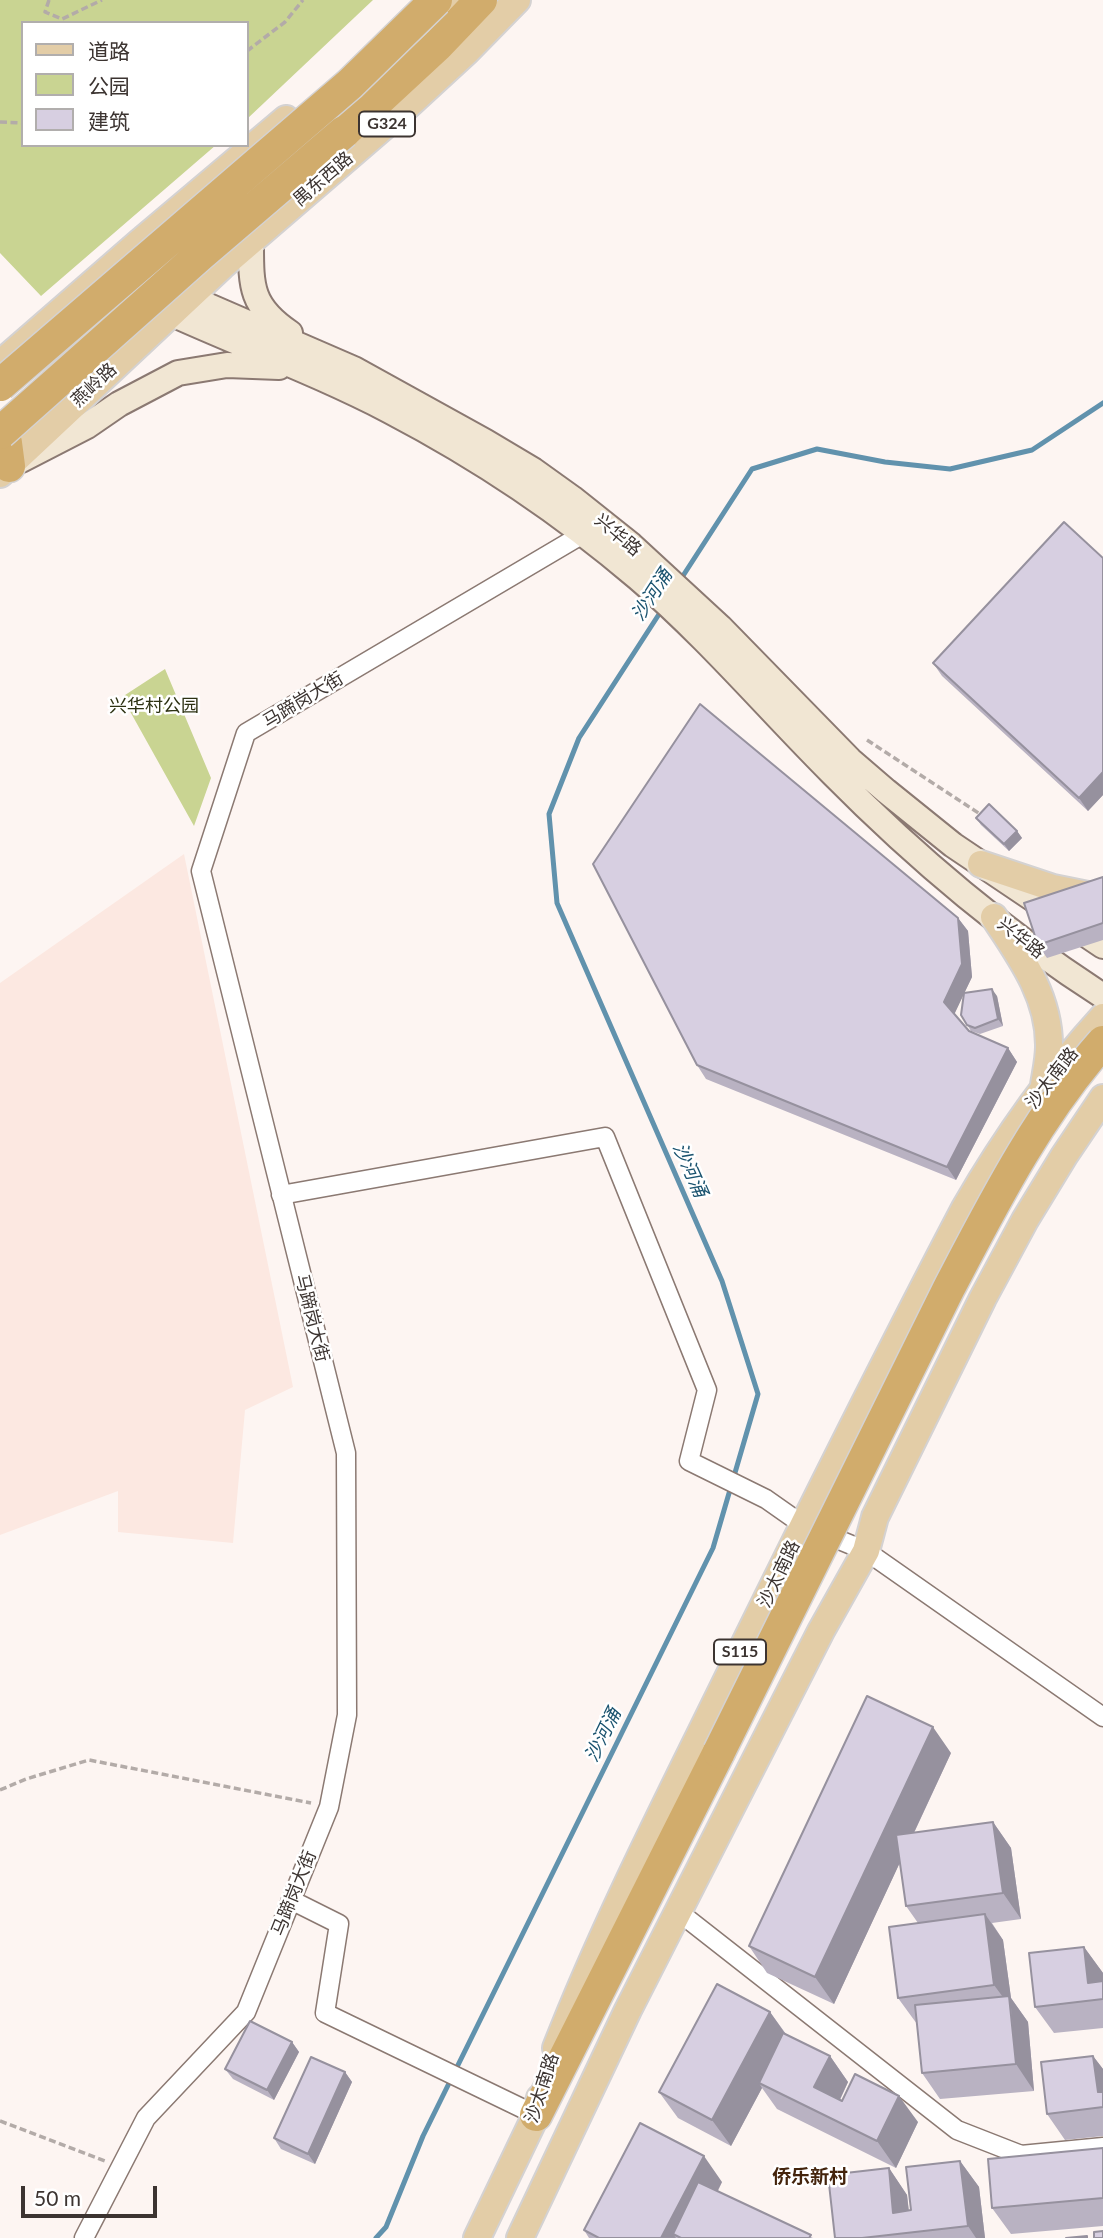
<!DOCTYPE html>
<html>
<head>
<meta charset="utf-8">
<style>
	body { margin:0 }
	#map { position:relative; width:1103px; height:2238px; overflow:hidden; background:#fdf5f2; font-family:Lato,"Noto Sans SC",sans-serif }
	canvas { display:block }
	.legend { position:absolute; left:21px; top:21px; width:228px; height:126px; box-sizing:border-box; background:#fff; border:2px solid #b1aead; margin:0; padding:9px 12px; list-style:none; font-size:21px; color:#3c3431 }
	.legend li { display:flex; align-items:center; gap:14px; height:35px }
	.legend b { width:35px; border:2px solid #b1aead }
	.scale { position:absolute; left:21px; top:2186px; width:136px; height:32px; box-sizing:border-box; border:4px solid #3c3431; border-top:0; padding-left:9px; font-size:21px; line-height:24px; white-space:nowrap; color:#3c3431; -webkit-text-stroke:5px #fff; paint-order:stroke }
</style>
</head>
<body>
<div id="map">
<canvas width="1103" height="2238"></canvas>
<ul class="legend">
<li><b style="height:9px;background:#e3cda7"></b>道路</li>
<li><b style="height:19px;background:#c9d492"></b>公园</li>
<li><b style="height:19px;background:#d7cfe1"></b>建筑</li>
</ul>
<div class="scale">50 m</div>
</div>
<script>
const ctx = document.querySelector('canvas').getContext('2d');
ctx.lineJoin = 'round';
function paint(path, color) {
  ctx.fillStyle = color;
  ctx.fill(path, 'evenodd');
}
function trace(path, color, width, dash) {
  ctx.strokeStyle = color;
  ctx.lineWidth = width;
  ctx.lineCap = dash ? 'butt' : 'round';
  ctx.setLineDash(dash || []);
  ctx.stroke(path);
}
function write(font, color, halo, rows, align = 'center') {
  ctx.font = font + ' Lato,"Noto Sans SC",sans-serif';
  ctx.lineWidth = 5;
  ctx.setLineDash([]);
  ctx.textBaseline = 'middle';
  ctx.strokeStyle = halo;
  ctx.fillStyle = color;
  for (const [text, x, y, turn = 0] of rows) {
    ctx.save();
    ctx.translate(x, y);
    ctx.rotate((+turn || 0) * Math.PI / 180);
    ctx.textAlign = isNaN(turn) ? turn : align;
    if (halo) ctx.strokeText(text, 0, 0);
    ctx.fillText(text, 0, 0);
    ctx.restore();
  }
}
paint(new Path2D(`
	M184 854 293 1387 245 1410 233 1543 118 1532V1491L0 1535V983Z`), '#fce8e1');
paint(new Path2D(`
	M0 0H373L247 119V23H23V145H216L41 296 0 253Z
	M165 669 211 778 194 826 122 697Z`), '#c9d492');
trace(new Path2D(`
	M679 582 752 469 817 449 885 462 950 469 1032 450 1103 403
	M376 2238 386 2227 423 2136 713 1548 758 1394 722 1281 557 903 549 814 579 738 663 608`), '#6192ad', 5);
const street = new Path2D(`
	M281 1195 605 1137 707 1390 689 1461 766 1499 803 1525 866 1551 1103 1717
	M291 1900 339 1924 325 2013 536 2115
	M689 1920 957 2130 1021 2155 1103 2147
	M84 2238 146 2118 246 2012 329 1807 347 1715 346 1453 201 871 246 733 583 534`);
const secondary = new Path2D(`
	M251 241C251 286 250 306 290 333
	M172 294 188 297 354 369 486 442 533 470 572 498 631 545 720 627 850 760 886 791 953 845 1103 946
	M170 313C243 346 319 374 390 411 478 457 562 513 638 578 708 638 767 708 832 773 914 856 1005 933 1103 996
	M21 460 87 426 119 404 178 373 227 365 279 367`);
const primary = new Path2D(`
	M380 79 457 0
	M0 364 140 242 286 119
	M0 474 222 266 404 109 466 52 517 0
	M981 864 1053 888 1103 898
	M994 917C1020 956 1050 997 1049 1047 1049 1059 1046 1072 1044 1085
	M556 2048C603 1928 662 1812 719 1696 799 1533 880 1370 965 1208 1005 1139 1049 1076 1103 1017
	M477 2238 536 2115 540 2098
	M520 2238 628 2010 821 1631 866 1551 875 1517 983 1298 1025 1220 1064 1156 1103 1098`);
const highway = new Path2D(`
	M344 132 438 45 481 0
	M0 430 6 443 9 466
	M536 2115 719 1752`);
trace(street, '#8b7972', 21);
trace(secondary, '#8b7972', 28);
trace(primary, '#d4d2d2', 30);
trace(highway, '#d4d2d2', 35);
trace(new Path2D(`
	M49 0 45 12 62 19 102 0
	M247 51 285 22 303 0
	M0 122 23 123
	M867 740 983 816
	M0 1790 26 1779 89 1760 311 1803
	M0 2121 105 2161`), '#b3aba8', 3.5, [7, 3.5]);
trace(street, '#fff', 18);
trace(secondary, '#f1e6d3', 24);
trace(primary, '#e3cda7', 26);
trace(highway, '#d1ac6c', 32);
const highwayBridge = new Path2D(`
	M0 385 350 84 436 0
	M0 433 199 256 344 132
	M719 1752 949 1288C994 1202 1038 1115 1103 1042`);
trace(highwayBridge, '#d4d2d2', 35, []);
trace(highwayBridge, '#d1ac6c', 32);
paint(new Path2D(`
	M1103 558V795L1088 811 942 676 933 663Z
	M976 818 1017 831 1022 838 1009 851 981 825Z
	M1103 877V940L1047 958 1038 945Z
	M958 918 968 931 972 977 964 993 997 996 1003 1026 980 1034 971 1031 961 1015 964 993 954 1014 969 1031 1008 1048 1017 1062 956 1180 706 1079 697 1065Z
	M951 1753 914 1833 993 1822 1011 1848 1021 1919 992 1923 1003 1940 1011 1998 1028 2022 1034 2091 940 2099 922 2073 917 2024 898 1998 918 1923 906 1906 900 1862 834 2004 767 1973 749 1946Z
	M1084 1947 1103 1973V2028L1054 2033 1035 2007Z
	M770 2012 786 2034 830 2056 848 2082 840 2100 918 2122 896 2168 777 2109 762 2088 731 2146 678 2118 659 2092Z
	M292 2042 299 2052 274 2100 233 2079 225 2069Z
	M1093 2056 1103 2069V2136L1065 2140 1047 2114Z
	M345 2072 352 2082 315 2164 281 2149 274 2138Z
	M1103 2148V2226L1011 2234 992 2208Z
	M960 2161 979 2187 985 2238H835L889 2168 907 2195 909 2211 911 2210Z
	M722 2182 718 2191 813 2238H589L584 2230Z`), '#b9b2c2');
paint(new Path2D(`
	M1103 772V795L1088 811 1079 798Z
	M1017 831 1022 838 1009 851 1004 844Z
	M958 918 968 931 972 977 954 1015 944 1002Z
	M992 989 997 996 1003 1026 998 1019Z
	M1008 1048 1017 1062 956 1180 947 1167Z
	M933 1727 951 1753 834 2004 815 1977Z
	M993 1822 1011 1848 1021 1919 1003 1893Z
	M985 1914 1003 1940 1011 1998 1028 2022 1034 2091 1016 2064 1011 2008 994 1985Z
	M1084 1947 1103 1973V1999L1088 1983Z
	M770 2012 789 2039 759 2083 762 2088 731 2146 712 2120Z
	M292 2042 299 2052 274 2100 267 2090Z
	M830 2056 848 2082 833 2114 814 2087Z
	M1093 2056 1103 2069V2100L1098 2092Z
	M345 2072 352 2082 315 2164 308 2154Z
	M899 2096 918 2122 896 2168 877 2141Z
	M704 2156 722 2182 693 2238 673 2234 676 2238H661Z
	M960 2161 979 2187 985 2238H976L968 2226Z
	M889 2168 907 2195 911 2232 893 2213Z`), '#96919e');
const building = new Path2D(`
	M1064 522 1103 558V772L1079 798 933 663Z
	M700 704 958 918 962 964 944 1002 969 1031 1008 1048 947 1167 697 1065 593 864Z
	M989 804 1017 831 1004 844 976 818Z
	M1103 877V923L1038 945 1024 903Z
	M992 989 998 1019 975 1028 967 1025 961 1015 964 993Z
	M867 1696 933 1727 815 1977 749 1946Z
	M993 1822 1003 1893 906 1906 896 1835Z
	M985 1914 994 1985 898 1998 889 1927Z
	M1084 1947 1088 1983 1103 1981V1999L1035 2007 1029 1953Z
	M717 1984 770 2012 712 2120 659 2092Z
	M1009 1996 1016 2064 922 2073 915 2005Z
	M250 2021 292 2042 267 2090 225 2069Z
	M783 2033 830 2056 814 2087 842 2101 855 2074 899 2096 877 2141 759 2083Z
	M1093 2056 1098 2092H1103V2107L1047 2114 1041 2062Z
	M311 2057 345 2072 308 2154 274 2138Z
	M640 2123 704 2156 661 2238H599L584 2230Z
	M1103 2148V2198L992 2208 988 2159Z
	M960 2161 968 2226 862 2238H835L828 2175 889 2168 893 2213 911 2210 906 2167Z
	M698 2182 811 2235 809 2238H681L673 2234Z
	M1103 2231V2238H1094V2232Z
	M1087 2236V2238H1066Z`);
paint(building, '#d7cfe1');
trace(building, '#96919e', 2);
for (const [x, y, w] of [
	[387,124,56],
	[740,1652,52]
]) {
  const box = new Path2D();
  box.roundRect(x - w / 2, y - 12.5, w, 25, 5);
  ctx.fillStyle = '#fff';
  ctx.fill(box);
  trace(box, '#3c3431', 2);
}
write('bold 16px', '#3c3431', null, [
	["G324",387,124],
	["S115",740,1652]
]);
write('18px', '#3c3431', '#fff', [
	["禺东西路",323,179,-41],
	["燕岭路",94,385,-43],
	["兴华路",618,535,40],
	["马蹄岗大街",303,700,-31],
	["兴华路",1021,938,38],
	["沙太南路",1052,1078,-52],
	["马蹄岗大街",312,1318,76],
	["沙太南路",779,1574,-64],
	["马蹄岗大街",294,1893,-68],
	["沙太南路",542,2088,-72]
]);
write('18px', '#2d3213', '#fff', [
	["兴华村公园",154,706]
]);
write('italic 19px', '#1a536f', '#fff', [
	["沙河涌",652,595,-57],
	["沙河涌",690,1170,66],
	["沙河涌",603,1735,-64]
]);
write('bold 19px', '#44240c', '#fff', [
	["侨乐新村",810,2177]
]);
</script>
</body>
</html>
